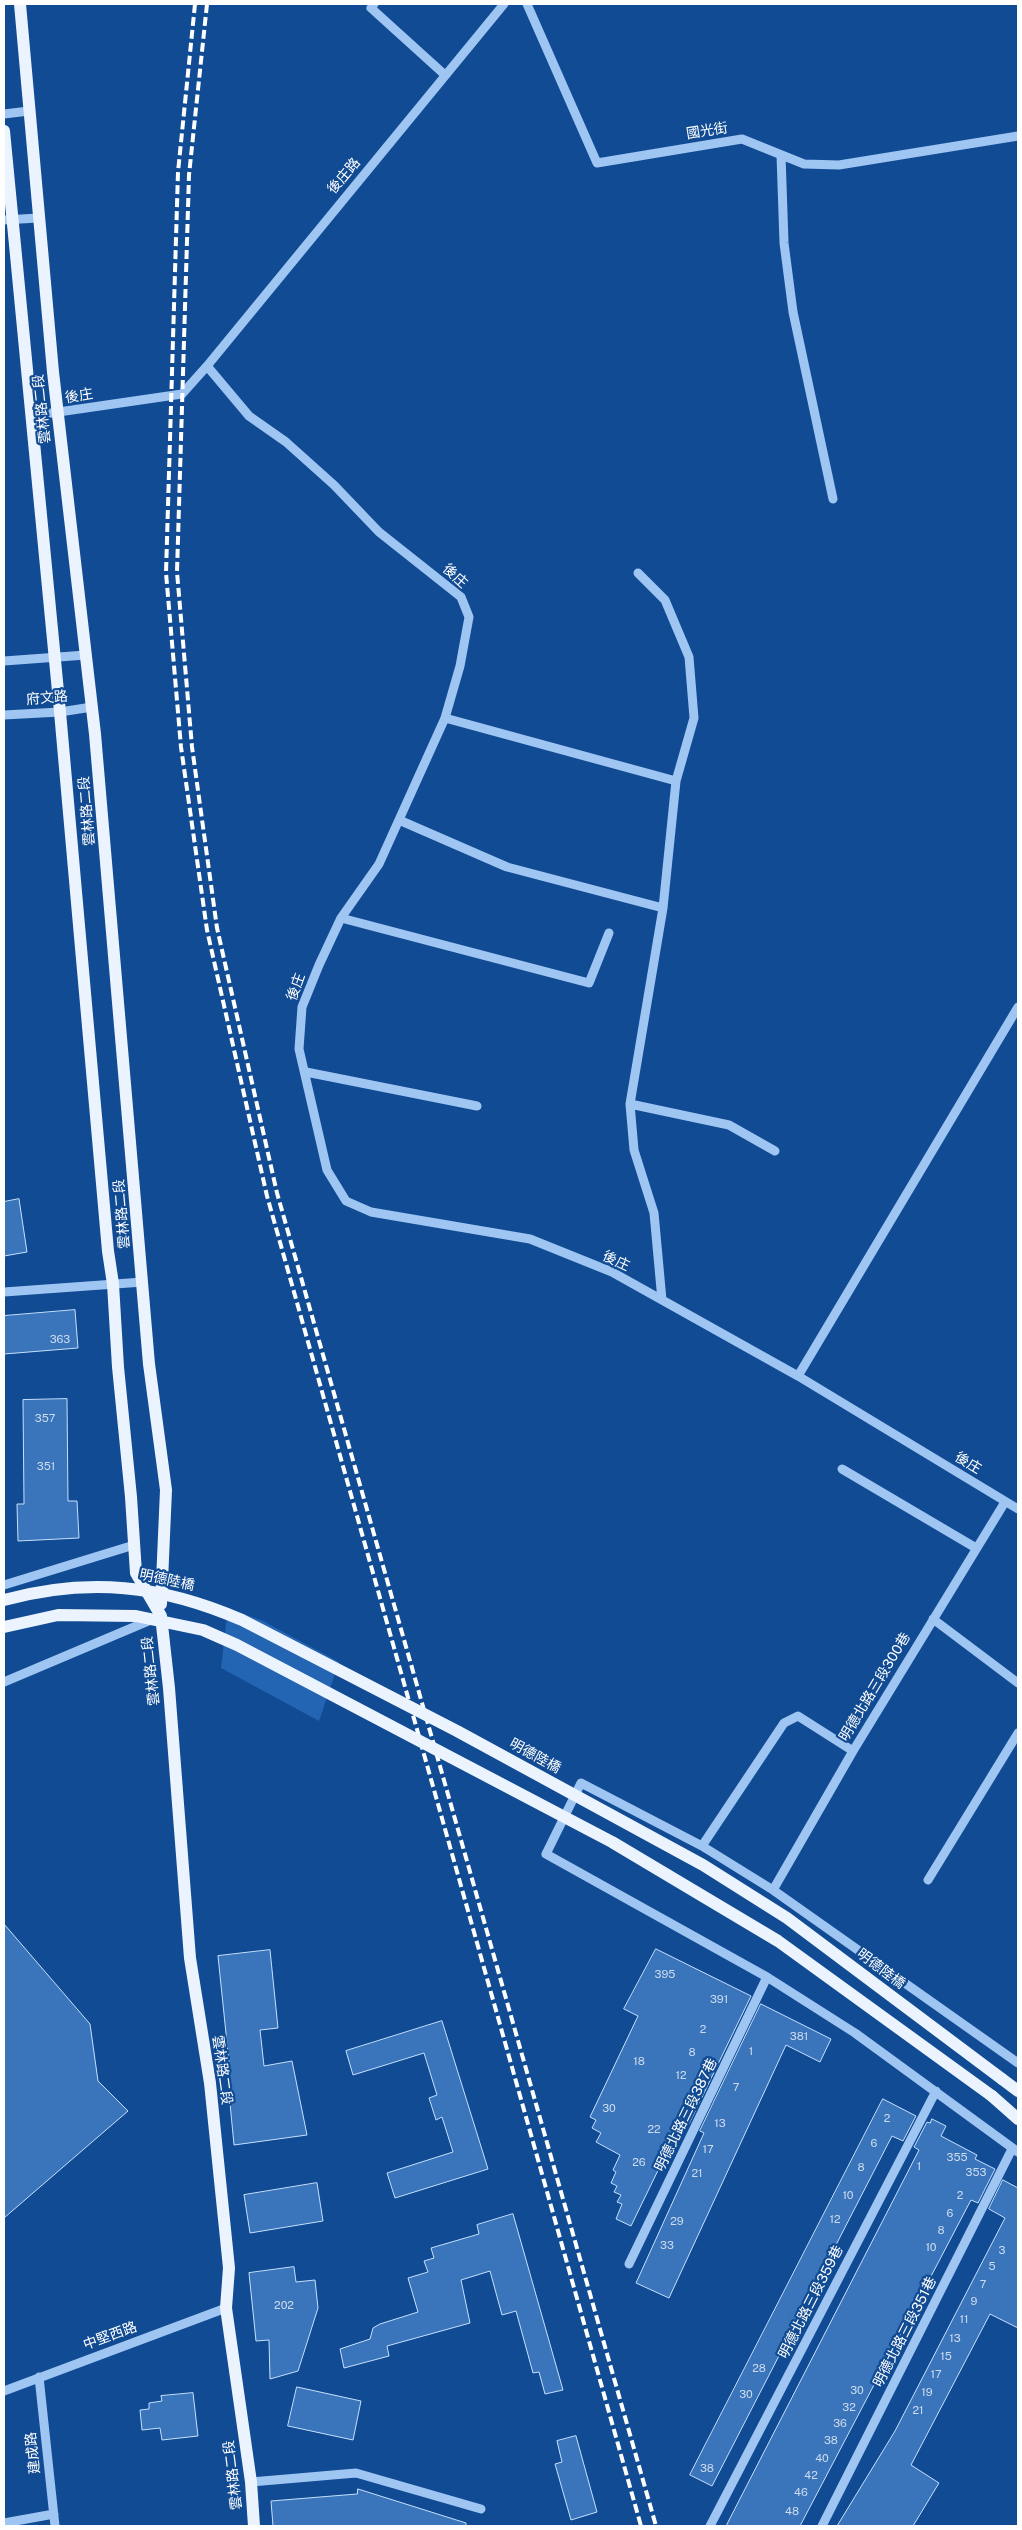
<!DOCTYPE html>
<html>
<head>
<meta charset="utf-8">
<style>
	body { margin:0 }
	#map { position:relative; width:1022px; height:2530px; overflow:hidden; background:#114b93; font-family:"Public Sans",sans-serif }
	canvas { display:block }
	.frame { position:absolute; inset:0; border:5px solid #fff; pointer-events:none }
</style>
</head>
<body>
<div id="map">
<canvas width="1022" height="2530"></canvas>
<div class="frame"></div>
</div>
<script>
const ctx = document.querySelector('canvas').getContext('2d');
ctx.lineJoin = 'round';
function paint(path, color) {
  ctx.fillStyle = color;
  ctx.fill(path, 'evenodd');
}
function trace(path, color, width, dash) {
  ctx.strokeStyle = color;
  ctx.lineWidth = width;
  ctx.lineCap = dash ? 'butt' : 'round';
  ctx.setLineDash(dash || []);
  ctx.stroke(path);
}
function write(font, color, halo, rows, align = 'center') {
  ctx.font = font + ' "Public Sans","Noto Sans TC",sans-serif';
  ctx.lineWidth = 4.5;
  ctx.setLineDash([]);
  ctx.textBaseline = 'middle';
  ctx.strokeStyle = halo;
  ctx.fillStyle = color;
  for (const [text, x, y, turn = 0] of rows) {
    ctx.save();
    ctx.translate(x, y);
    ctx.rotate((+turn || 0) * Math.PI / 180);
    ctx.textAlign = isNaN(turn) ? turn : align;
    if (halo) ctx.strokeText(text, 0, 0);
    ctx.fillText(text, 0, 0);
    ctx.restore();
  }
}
paint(new Path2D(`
	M228 1608 263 1621 339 1662 319 1721 221 1668Z`), '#2365b3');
const building = new Path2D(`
	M19 1199 27 1252 4 1256V1202Z
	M75 1310 78 1348 4 1354V1316Z
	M67 1399 68 1501H77L79 1538 18 1541 17 1504H24L23 1400Z
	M4 1924 90 2024 98 2081 128 2111 4 2218Z
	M656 1949 751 1996 688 2126 681 2123 631 2226 616 2219 622 2204 617 2202 621 2195 614 2192 617 2186 611 2183 616 2172 613 2170 620 2155 596 2142 601 2133 592 2128 596 2120 590 2117 638 2016 624 2009Z
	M270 1950 278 2028 260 2030 264 2066 292 2061 307 2135 234 2145 227 2072H230L218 1956Z
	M761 2004 831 2039 820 2062 786 2045 669 2298 636 2283 704 2133 700 2131Z
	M442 2021 488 2169 395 2198 387 2173 453 2152 442 2117 436 2120 429 2098 437 2095 424 2053 353 2075 346 2051Z
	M883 2099 916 2116 903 2141 892 2136 712 2486 690 2475Z
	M932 2119 946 2126 941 2136 977 2155 975 2159 995 2169 978 2203 971 2200 800 2526H726L919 2150 914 2147 927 2122 930 2123Z
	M1003 2180 1018 2188V2328L990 2314 911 2465 939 2483 913 2526H837L895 2431 1005 2218 989 2209Z
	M317 2183 323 2221 250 2233 244 2195Z
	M513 2214 563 2390 545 2394 539 2372 533 2373 516 2311 502 2315 490 2271 461 2280 470 2323 387 2346 389 2356 344 2368 340 2349 370 2339 373 2328 380 2324 418 2312 408 2278 428 2272 424 2261 434 2258 431 2248 479 2234 477 2225Z
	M294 2267 296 2282 315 2280 318 2308 298 2371 270 2379 269 2340 256 2341 249 2273Z
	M297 2387 361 2401 353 2440 288 2426Z
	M193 2393 198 2436 162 2440 160 2428 142 2430 140 2410 149 2409V2403L162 2401 161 2396Z
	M576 2436 597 2512 571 2520 555 2464 562 2462 557 2441Z
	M358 2489 466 2523V2526H273L271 2501 357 2494Z`);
paint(building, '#3a75bc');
trace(building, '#c6e0fd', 1);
trace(new Path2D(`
	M374 4 371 8 445 75
	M527 4 597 163 742 139 804 164 839 165 1018 136
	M4 114 29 111
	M781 155 784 243 793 312 833 499
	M4 220 38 218
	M207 366 504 4
	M31 416 182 394 207 366 249 416 286 442 334 485 379 532 461 597 469 617 460 666 445 718 379 864 341 918 319 965 302 1007 299 1049 327 1170 346 1201 371 1212 530 1239 612 1272 798 1376 1018 1509
	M638 573 665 600 689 657 694 718 676 781 663 908 630 1104 634 1150 654 1213 662 1300
	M4 661 86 655
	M4 715 60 712 92 707
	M445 718 676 781
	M399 820 507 867 663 908
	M341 918 589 983 609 933
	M306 1072 477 1106
	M630 1104 729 1125 775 1151
	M4 1292 143 1282
	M798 1376 1018 1007
	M842 1469 976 1548
	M4 1585 134 1545
	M933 1619 1018 1683
	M4 1682 153 1619
	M702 1846 784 1723 798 1716 853 1751
	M928 1880 1018 1733
	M773 1890 853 1751 1005 1502
	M1018 2063 773 1890 702 1846 581 1783 546 1854 767 1977 855 2033 1018 2152
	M629 2264 767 1977
	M39 2377 55 2526
	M4 2391 226 2308
	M251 2482 356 2473 481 2509
	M4 2523 54 2514
	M710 2526 936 2091
	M822 2526 1012 2149`), '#9fc5f3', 9);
trace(new Path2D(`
	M20 4 53 372 95 734 149 1364 166 1490 161 1604
	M4 131 60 712 108 1251 113 1284 118 1367 131 1497 136 1573 161 1616 169 1688 190 1958 210 2083 229 2268 226 2308 251 2482 254 2526
	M1002 2079 1018 2091
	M992 2096 1018 2119`), '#ebf3ff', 12);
trace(new Path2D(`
	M195 4 178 172 166 573 181 747 207 930 267 1196 641 2526
	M207 4 189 175 177 572 192 747 217 928 277 1193 656 2526`), '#fff', 4, [9, 4]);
trace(new Path2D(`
	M4 1600C89 1577 161 1585 242 1620L457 1731 703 1865 787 1918 1002 2079
	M4 1627 58 1615 136 1616 203 1630 237 1645 612 1842 778 1941 992 2096`), '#ebf3ff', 12);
write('11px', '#cedcee', null, [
	["363",60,1340],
	["357",45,1419],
	["351",46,1467],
	["395",665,1975],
	["391",719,2000],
	["2",703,2030],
	["381",799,2037],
	["1",751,2052],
	["8",692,2053],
	["18",639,2062],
	["12",681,2076],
	["7",736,2088],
	["30",609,2109],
	["2",887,2119],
	["13",720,2124],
	["22",654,2130],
	["6",874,2144],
	["17",708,2150],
	["355",957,2158],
	["26",639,2163],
	["1",919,2167],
	["8",861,2168],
	["353",976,2173],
	["21",697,2174],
	["10",848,2196],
	["2",960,2196],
	["6",950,2214],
	["12",835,2220],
	["29",677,2222],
	["8",941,2231],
	["33",667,2246],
	["10",931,2248],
	["3",1002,2251],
	["5",992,2267],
	["7",983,2285],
	["9",974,2302],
	["202",284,2306],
	["11",964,2320],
	["13",955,2339],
	["15",946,2357],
	["28",759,2369],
	["17",936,2375],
	["30",857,2391],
	["19",927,2393],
	["30",746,2395],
	["32",849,2408],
	["21",918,2411],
	["36",840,2424],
	["38",831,2441],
	["40",822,2459],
	["38",707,2469],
	["42",811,2476],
	["46",801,2493],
	["48",792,2512]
]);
write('14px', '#fff', '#114b93', [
	["國光街",707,131,-9],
	["後庄路",344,176,-50],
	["後庄",79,396,-9],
	["雲林路二段",42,409,-96],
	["後庄",455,576,42],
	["府文路",47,698,-5],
	["雲林路二段",87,811,-95],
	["後庄",296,987,-70],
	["雲林路二段",122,1214,-95],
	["後庄",616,1261,25],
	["後庄",968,1463,31],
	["明德陸橋",167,1580,12],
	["雲林路二段",151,1671,-96],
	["明德北路三段300巷",875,1687,-59],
	["明德陸橋",535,1756,29],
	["明德陸橋",881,1969,37],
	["雲林路二段",222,2070,82],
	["明德北路三段387巷",686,2115,-64],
	["明德北路三段359巷",811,2302,-63],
	["明德北路三段351巷",905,2332,-63],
	["中堅西路",110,2336,-20],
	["建成路",33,2453,-96],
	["雲林路二段",233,2475,-97]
]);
</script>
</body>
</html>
